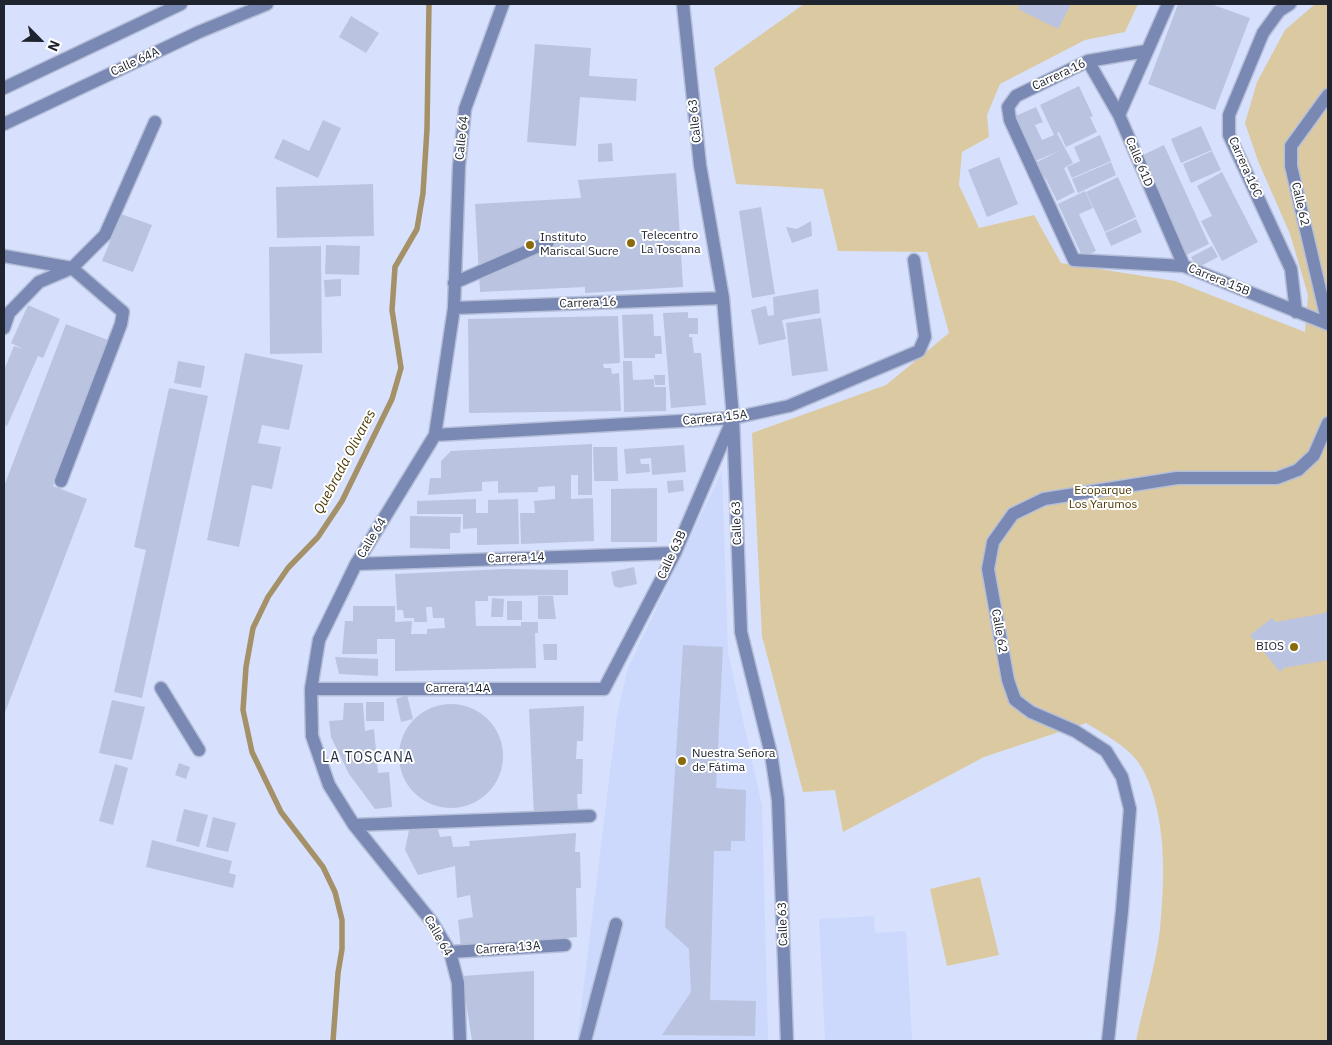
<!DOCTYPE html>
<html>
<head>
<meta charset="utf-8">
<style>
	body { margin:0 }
	#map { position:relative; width:1332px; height:1045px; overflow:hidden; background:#d7e1fd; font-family:"IBM Plex Sans",sans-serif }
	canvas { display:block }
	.frame { position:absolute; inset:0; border:5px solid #20242f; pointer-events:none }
	.north { position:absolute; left:15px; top:15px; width:50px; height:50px; -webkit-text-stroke:4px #fff; paint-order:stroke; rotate:113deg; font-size:14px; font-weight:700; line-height:20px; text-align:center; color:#20242f }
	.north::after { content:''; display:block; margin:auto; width:18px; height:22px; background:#20242f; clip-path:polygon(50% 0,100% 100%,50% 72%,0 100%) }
</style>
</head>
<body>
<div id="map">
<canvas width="1332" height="1045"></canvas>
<div class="frame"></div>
<div class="north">N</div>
</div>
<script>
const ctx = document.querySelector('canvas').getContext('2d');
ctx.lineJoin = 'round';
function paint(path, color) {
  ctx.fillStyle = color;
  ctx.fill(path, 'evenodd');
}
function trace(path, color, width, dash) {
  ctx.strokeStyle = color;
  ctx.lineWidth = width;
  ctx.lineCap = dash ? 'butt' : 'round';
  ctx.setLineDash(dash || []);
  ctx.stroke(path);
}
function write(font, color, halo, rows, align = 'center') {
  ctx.font = font + ' "IBM Plex Sans",sans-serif';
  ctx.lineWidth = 4;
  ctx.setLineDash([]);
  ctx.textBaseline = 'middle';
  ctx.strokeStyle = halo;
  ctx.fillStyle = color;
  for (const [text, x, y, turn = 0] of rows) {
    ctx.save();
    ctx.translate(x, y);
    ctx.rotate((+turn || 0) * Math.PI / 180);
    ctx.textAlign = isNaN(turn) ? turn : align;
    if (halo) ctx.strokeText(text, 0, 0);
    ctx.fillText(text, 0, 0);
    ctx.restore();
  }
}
paint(new Path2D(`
	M722 471 728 653 762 806 768 1041H577L617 716 628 668Z
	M874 916 875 933 906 931 912 1041H825L819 919Z`), '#ccd8fc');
paint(new Path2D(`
	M804 4H1138L1125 32 1085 40 1000 84 987 115 989 137 962 152 959 185 979 228 1034 215 1061 263 1175 281 1305 332 1308 295 1290 234 1258 161 1245 123 1257 82 1285 30 1315 4H1328V1041H1136C1143 1006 1156 965 1160 929 1165 878 1167 814 1142 768 1130 747 1105 735 1086 723L984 757 843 832 835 790 803 792 762 636 752 433 886 385 949 333 927 252 838 251 823 189 736 184 714 68Z
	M980 877 999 955 947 966 930 889Z`), '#dbcaa1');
trace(new Path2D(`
	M333 1041 338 973 342 949V920L335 892 323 867 281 812 252 752 243 710 246 667 253 628 268 597 288 568 318 537 342 501 392 399 401 368 392 310 395 267 417 229 423 193 427 129 429 4`), '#a49168', 5.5);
paint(new Path2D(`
	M1020 4H1071L1058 29 1018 9Z
	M1178 4H1211L1250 18 1215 110 1148 84Z
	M351 16 379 33 366 53 339 37Z
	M535 44 591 48 589 76 637 79 636 101 580 97 576 146 527 142Z
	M1079 86 1093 116 1090 117 1097 132 1066 147 1059 132 1057 133 1073 163 1064 168 1075 192 1057 201 1045 177 1039 180 1031 165 1059 151 1031 163 1011 118 1036 107 1043 122 1035 125 1042 140 1054 135 1040 105Z
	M323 120 341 128 318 178 274 158 283 139 309 151Z
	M1201 126 1212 150 1181 163 1171 139Z
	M1100 135 1111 161 1072 178 1067 167 1080 161 1074 147Z
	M612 143 613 161 598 162V144Z
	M1164 145 1209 244 1186 255 1141 156Z
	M1212 151 1221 170 1191 183 1183 164Z
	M999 157 1018 204 987 217 968 170Z
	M1111 162 1116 175 1078 193 1072 179Z
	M1222 172 1258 242 1222 261 1201 221 1212 216 1197 186Z
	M676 173 683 287 585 293V287L480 292 475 204 581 198 578 180Z
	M1118 177 1136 217 1105 232 1086 192Z
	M373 184 374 236 277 238 276 187Z
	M1085 191 1093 208 1079 214 1096 251 1083 258 1058 204Z
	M761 207 775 294 752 298 739 211Z
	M121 214 152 225 133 272 102 261Z
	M1136 219 1142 232 1111 246 1105 233Z
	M811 221 812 236 792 243 786 227 797 229Z
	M326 245 360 246 359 275 325 274Z
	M321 246 322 353 270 354 269 247Z
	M1212 246 1218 257 1197 268 1191 257Z
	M341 279V296L325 297 324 280Z
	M818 289 820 313 782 320 786 339 759 345 751 310 766 306 768 316 774 315 773 297Z
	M28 305 60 319 43 358 38 356 7 426 4 425V370L14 346 23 349 11 343Z
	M688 312V318H698V334H689V337H692L694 353H701L706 405 671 408 663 313Z
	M653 314 654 336H661L662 354H655V358H624L622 315Z
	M618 316 620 363 603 364 604 368H611L612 374 619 373 621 411 469 413 468 319Z
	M821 318 828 371 792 376 786 323Z
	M66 324 108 340 53 486 87 499 4 715V486Z
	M245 353 303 365 289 430 262 425 258 443 281 447 272 489 252 485 239 547 207 540Z
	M178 361 205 366 201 388 174 383Z
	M623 361H632L633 380 654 379V387H666V411L624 412Z
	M654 375H665V385H655Z
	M169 388 208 396 142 698 114 692 146 550 134 547Z
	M592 444V495H578V475H571V499L593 498 594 541 521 544 520 513H535L534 501 555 499V486L538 487V492L498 493V481L482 482V491L428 495 430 478H441V461L451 451Z
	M684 445 686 472 652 475 651 458 640 459 641 464H649L650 472 626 474 624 449Z
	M593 447H617L618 481H594Z
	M683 480 684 491 668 493 667 481Z
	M657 488V542H611V489Z
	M476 499V513H488V500L518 499 519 544 477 545V528L463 529V514H417V501Z
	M410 516 461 517 460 533H450V549L410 548Z
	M634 567 637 584 619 588 614 586 611 572Z
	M505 569 568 570V595L488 596V601H475L476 626H521V622H538V633H535L536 668 395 671V639H377V654H342L345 621H353V606H395V622L412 621 411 634H427V629L445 628 444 618H433L432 607H426L427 622H414V618H404L403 610H397L395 574Z
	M538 596H553L556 619H538Z
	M492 598 504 599 503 617H491Z
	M507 601H522V620H507Z
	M1328 609V660L1284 668 1280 672 1250 635 1272 618 1276 622 1325 613Z
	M543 644H557V660H544Z
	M683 645 723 647 716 788 746 790 745 841H731V851H714L710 1000 756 1001 755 1036 662 1035 691 992 689 949 665 927Z
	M335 657 378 659V676L339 674Z
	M407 695 413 719 401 722 396 699Z
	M112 700 145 707 132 760 99 753Z
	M366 702H384V721H366Z
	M344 703H363L365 731 374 729 378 773 389 772 392 807 375 809 349 774 331 737 329 721 343 720Z
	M399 756a52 52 0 1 1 104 0a52 52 0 1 1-104 0Z
	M584 706 583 741H577L576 759H583L582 794H577L578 811 534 816 529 709Z
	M179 763 190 767 186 779 175 775Z
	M115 764 128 768 113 825 99 821Z
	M184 809 208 815 199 847 176 841Z
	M213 817 236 823 228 852 206 847Z
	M438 829 440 837 451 836 453 847 470 846 469 841 576 833 575 852H580L581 888H576L577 937 461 948 458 920 473 917 470 895 457 898 455 866 418 875 405 850 409 830Z
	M152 840 232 861 229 873 236 875 233 888 146 867Z
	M534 971V1041H472L462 976Z`), '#bac4e0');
const minor = new Path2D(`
	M683 4 700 165 723 298 733 418 741 632 771 754 778 800 787 1041
	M1290 4 1279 11 1263 33 1229 115V135L1291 269 1296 312
	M1146 51 1088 61 1016 96 1008 107 1010 120 1074 260 1184 266 1328 324
	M1088 61 1119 115 1184 266
	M4 88 181 4
	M1328 95 1291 146V166L1328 324
	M1119 115 1168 4
	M4 124 199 32 267 4
	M4 256 72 268 123 312 121 324 61 481
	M454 283 548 242
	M454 308 723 298
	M4 328 9 313 39 282 72 268 105 235 155 122
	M435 435 733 418 789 406 919 351 925 337 914 260
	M356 564 675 553
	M161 688 199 750
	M311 689H604L675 553 731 423
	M354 825 590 816
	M450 952 565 945
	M460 1041 458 983 450 952 432 922 354 825 329 785 312 736 311 689 319 640 356 564 435 435 454 308 459 166 465 109 503 4
	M585 1041 616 924
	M1108 1041 1122 911 1130 809 1122 777 1106 751 1075 731 1031 712 1015 700 1008 680 988 569 993 542 1013 514 1044 499 1177 478H1277L1298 470 1314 455 1328 423`);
trace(minor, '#b6bfd8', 15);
trace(minor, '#7a89b4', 12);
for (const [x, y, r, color] of [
	[631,243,5,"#8a6b0b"],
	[530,245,5,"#8a6b0b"],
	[1294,647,5,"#8a6b0b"],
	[682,761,5,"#8a6b0b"]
]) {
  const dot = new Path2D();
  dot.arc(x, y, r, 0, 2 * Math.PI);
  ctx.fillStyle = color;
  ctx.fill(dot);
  trace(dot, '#fff', 2);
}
write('12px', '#20242f', '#fff', [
	["Calle 64A",135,62,-25],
	["Carrera 16",1059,75,-25],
	["Calle 63",695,121,-96],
	["Calle 64",462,138,-84],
	["Calle 61D",1139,162,67],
	["Carrera 16C",1245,167,66],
	["Calle 62",1300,204,77],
	["Carrera 15B",1219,280,22],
	["Carrera 16",588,303,-2],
	["Carrera 15A",715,418,-6],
	["Calle 63",737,523,-92],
	["Calle 64",372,538,-59],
	["Calle 63B",672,555,-65],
	["Carrera 14",516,558,-2],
	["Calle 62",999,631,80],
	["Carrera 14A",458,689],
	["Calle 63",783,924,-92],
	["Calle 64",438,936,60],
	["Carrera 13A",508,948,-4]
]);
write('12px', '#20242f', '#fff', [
	["Telecentro",641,236],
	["La Toscana",641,250],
	["Instituto",540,238],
	["Mariscal Sucre",540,252],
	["BIOS",1284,647,"right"],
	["Nuestra Señora",692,754],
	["de Fátima",692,768]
], 'left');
write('12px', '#4c3902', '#fff', [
	["Ecoparque",1103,491],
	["Los Yarumos",1103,505]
]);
write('italic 14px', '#4b3901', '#fff', [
	["Quebrada Olivares",345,462,-62]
]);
ctx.letterSpacing = '1px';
write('14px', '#252d42', '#fff', [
	["LA TOSCANA",368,758]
]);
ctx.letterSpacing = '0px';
</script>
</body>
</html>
